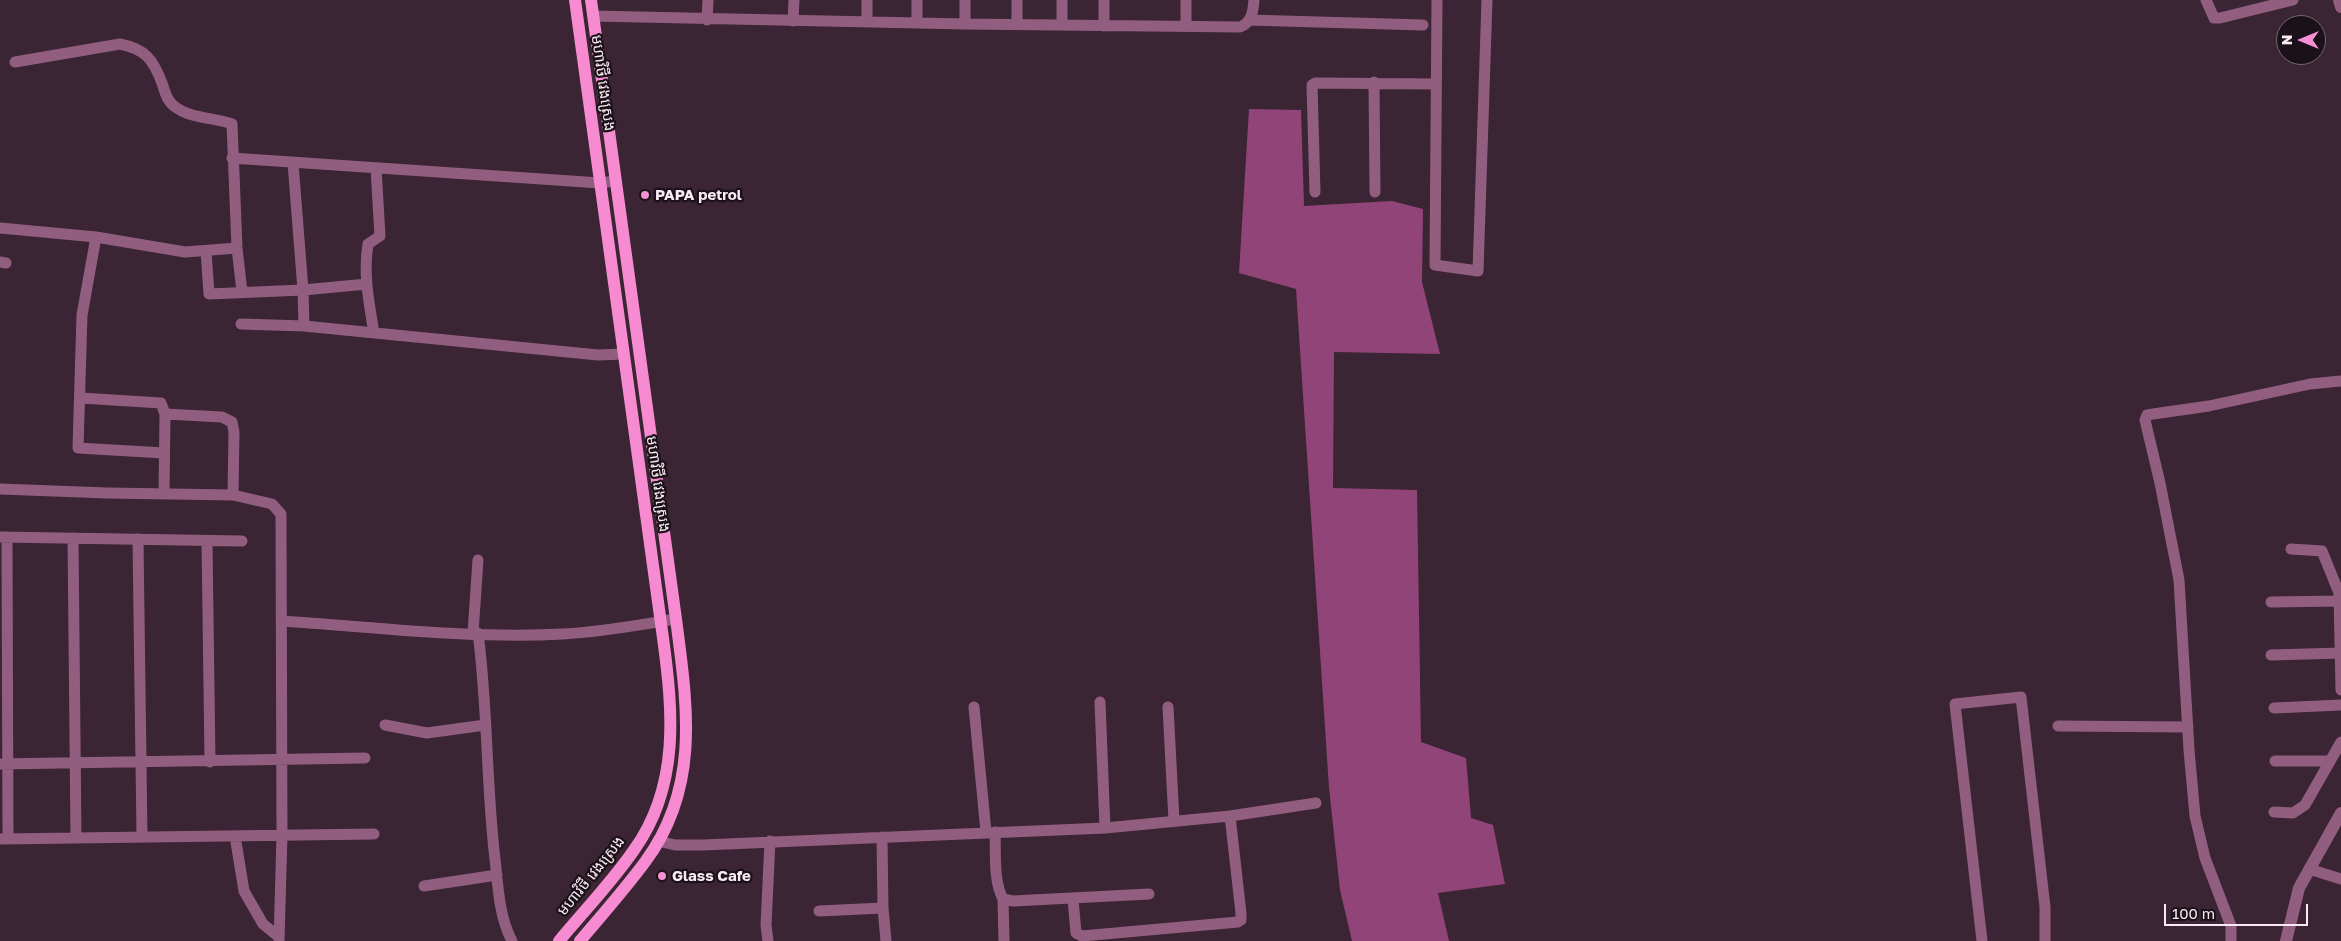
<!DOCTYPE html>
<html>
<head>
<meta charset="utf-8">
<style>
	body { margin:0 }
	#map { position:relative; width:2341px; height:941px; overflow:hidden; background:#3b2433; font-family:"Golos Text",sans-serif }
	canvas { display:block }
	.north { position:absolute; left:2276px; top:15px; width:50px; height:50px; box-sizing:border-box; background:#1b1118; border:1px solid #746870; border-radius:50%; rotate:270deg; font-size:14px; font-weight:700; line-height:20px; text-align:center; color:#faeaf3 }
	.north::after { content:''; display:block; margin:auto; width:18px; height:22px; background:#f591d2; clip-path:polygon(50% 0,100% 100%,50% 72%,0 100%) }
	.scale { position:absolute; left:2164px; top:904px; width:144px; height:22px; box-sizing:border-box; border:2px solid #faeaf3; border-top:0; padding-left:6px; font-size:15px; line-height:18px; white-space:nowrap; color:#faeaf3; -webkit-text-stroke:4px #1b1118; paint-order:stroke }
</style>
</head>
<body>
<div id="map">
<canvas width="2341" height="941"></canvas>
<div class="north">N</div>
<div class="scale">100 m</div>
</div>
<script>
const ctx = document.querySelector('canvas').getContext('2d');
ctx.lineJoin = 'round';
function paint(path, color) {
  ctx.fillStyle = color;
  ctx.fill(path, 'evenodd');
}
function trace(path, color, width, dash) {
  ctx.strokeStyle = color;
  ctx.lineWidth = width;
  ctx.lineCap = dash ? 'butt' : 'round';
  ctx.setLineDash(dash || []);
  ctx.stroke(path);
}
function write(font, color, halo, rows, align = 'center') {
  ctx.font = font + ' "Golos Text","Noto Sans Khmer",sans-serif';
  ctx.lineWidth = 4.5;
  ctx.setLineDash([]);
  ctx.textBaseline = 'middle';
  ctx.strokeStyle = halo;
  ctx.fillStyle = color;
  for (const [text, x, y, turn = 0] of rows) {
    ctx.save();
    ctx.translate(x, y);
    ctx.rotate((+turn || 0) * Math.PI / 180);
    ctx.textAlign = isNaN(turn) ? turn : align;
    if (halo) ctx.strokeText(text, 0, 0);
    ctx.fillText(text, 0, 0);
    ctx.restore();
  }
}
paint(new Path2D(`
	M1249 109 1301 110 1304 206 1392 201 1423 209 1422 282 1440 354 1334 352 1333 488 1417 490 1421 742 1466 758 1471 818 1493 825 1505 884 1438 893 1449 941H1352L1340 890 1329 788 1296 289 1239 273Z`), '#914478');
trace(new Path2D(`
	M867 0V22
	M917 0V22
	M1017 0V24
	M1062 0V24
	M1186 0V26
	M1437 0 1435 265 1478 271 1487 0
	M2206 0 2214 18H2220L2293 0
	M593 16 965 24 1240 27C1252 22 1253 12 1254 0
	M707 20 708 0
	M1249 20 1423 25
	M793 21 794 0
	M965 24V0
	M1104 26V0
	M15 62 120 44C145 49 153 59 162 83 165 91 166 100 174 106 190 119 213 117 232 124L237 248 242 292
	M1374 82 1375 192
	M232 158 600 183 616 181
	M293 163 303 290 304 326
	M1315 192 1312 85 1315 83 1436 84
	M0 228 96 237 185 252 237 248
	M96 237 82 315 78 448 164 453
	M206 251 209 294 303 290 367 284
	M0 262 6 263
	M241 324 304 326 598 355 624 354
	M374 333C369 303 363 273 368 244L380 236 376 168
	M81 398 161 403 165 414 164 494
	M165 414 222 417 232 422 234 432 233 495
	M0 489 107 493 233 495 272 504 281 514 282 835 279 941
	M1 537 242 541
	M7 537 8 839
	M73 538 76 838
	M138 539 142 837
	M207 541 210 762
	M2291 549 2322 551 2339 593 2341 690
	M2271 602 2339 601
	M282 621C375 627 470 639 563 634 601 632 639 625 676 619
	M473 633 478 560
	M478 633C488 708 486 784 495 859 498 886 499 917 512 941
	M2271 655 2340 653
	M1100 702 1105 828
	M974 707 986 832
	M1168 707 1174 821
	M2274 708 2341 705
	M385 725 427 733 485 725
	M2058 726 2188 727
	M2275 761H2330
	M0 764 365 758
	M2274 812 2293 813 2305 805 2341 742
	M995 832C996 853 993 880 1003 899L1013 901 1149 894
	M235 836 244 891 263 924 279 937
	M882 837 883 908 886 941
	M0 839 374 834
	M658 841 675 845H703L1105 828 1230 816 1316 803
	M2309 869 2341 879
	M424 886 497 875
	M1003 899 1004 941
	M1073 899 1076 933 1082 936 1238 922 1241 920V913L1230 816
	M819 911 883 908
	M768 941 766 925 770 841
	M1982 941 1955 704 2021 697 2045 907V941
	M2231 941V926L2205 858 2195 816 2189 750 2179 580 2160 483 2145 420 2147 415 2153 414 2209 406 2310 384 2341 381`), '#925e7f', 11);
trace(new Path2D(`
	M2339 0 2341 7
	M2286 941 2299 888 2341 813`), '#925e7f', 12);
trace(new Path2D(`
	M559 941C584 911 612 882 634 850 680 786 673 711 663 638L575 0
	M580 941C602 915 625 889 645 862 701 787 687 704 676 619L591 0`), '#f78bd2', 12);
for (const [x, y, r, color] of [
	[645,195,5,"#f591d2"],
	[662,876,5,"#f591d2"]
]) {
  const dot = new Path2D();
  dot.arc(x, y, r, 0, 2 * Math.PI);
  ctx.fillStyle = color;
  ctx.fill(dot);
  trace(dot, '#1b1118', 2);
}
write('15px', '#faeaf3', '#1b1118', [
	["មហាវិថី វេងស្រេង",603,83,82],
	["មហាវិថី វេងស្រេង",658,484,82],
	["មហាវិថី វេងស្រេង",591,876,-51]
]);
write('bold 15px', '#faeaf3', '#1b1118', [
	["PAPA petrol",655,195],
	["Glass Cafe",672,876]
], 'left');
</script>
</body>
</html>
